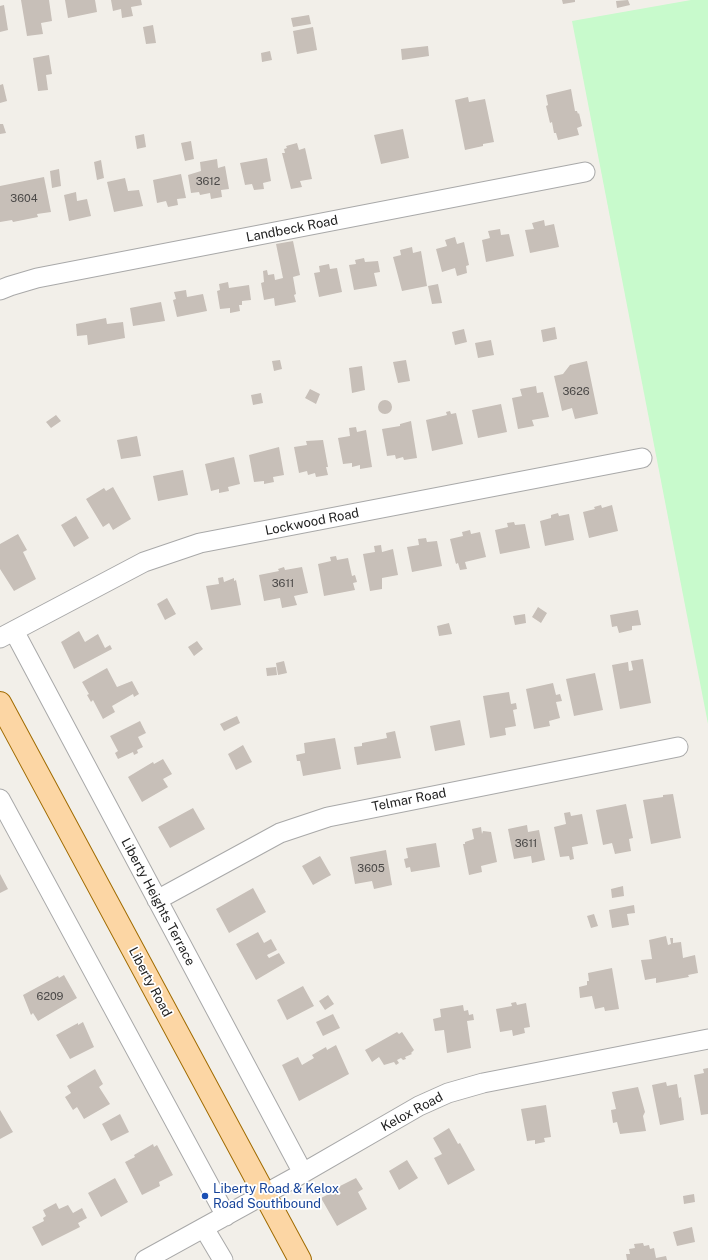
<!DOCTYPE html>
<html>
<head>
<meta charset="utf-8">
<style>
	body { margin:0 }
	canvas { display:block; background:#f2efe9 }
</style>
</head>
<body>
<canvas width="708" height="1260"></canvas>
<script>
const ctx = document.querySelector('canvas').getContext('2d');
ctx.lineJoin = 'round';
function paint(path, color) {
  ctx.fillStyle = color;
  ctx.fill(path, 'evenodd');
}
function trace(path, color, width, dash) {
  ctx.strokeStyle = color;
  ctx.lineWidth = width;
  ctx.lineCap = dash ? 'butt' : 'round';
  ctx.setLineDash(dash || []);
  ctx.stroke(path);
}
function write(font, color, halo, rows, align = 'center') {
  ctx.font = font + ' "Public Sans",sans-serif';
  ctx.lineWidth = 3.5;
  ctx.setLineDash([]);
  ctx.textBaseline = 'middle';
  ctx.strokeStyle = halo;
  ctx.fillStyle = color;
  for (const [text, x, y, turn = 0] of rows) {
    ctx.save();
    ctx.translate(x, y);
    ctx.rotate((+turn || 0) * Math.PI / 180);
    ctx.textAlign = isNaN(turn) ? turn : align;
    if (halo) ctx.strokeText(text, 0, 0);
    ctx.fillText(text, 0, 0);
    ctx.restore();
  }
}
paint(new Path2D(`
	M691 0H708V724L572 21Z`), '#c8facc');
paint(new Path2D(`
	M21 0H49L52 21 41 23 43 34 27 36Z
	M65 0H95L97 12 68 18Z
	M111 0H141L142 5 131 7 133 16 122 18 121 9 113 11Z
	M562 0H575V2L563 4Z
	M628 0 630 5 617 8 616 1Z
	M4 5 8 30 0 32V6Z
	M309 15 311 24 293 27 291 18Z
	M153 25 156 43 146 44 143 27Z
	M313 27 317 50 297 54 293 31Z
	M428 46 429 56 402 60 401 49Z
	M270 51 272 60 262 62 261 53Z
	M49 55 52 74 46 75 48 90 38 91 33 58Z
	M3 84 7 101 0 103V85Z
	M571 89 575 111H577L578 114 579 113 582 126 577 128 579 135 558 140 556 133H554L552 122 550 123 546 106 548 105 546 95Z
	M468 97 469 102 485 99 494 142 483 144V146L465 150 455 100Z
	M0 124H3L6 133 0 134Z
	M403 129 409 158 381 164 374 135Z
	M144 134 146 147 137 149 135 136Z
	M191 141 194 159 185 161 181 143Z
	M297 143 299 150 305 148 312 179 300 181 302 187 291 189 282 153H285L284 149 287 148 286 146Z
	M267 158 271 181 263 183 264 189 254 190 252 184 245 185 240 163Z
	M217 159 218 168 225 166 229 189 221 190 222 197 211 199 210 193 200 195 199 192 191 193 188 175 201 171 200 162Z
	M101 160 104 178 97 180 94 162Z
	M59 169 61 186 52 188 50 171Z
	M181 174 186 198 177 199 178 205 168 207 166 201 157 203 153 180Z
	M44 177 51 212 37 214 38 217 13 222 12 220 0 222V186Z
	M125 178 128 191 139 190 143 206 114 212 107 182Z
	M76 192 77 201 87 199 91 216 69 221 64 195Z
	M544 220 545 226 554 224 559 247 530 253 525 230 534 229 532 223Z
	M500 229 501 235 509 234 514 256 486 262 482 240 490 238 488 231Z
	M455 237 457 244 464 242 469 265 466 266 467 273 457 276 455 268 442 272 436 249 447 246 445 240Z
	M293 241 300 275 293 277 296 294 294 295 296 302 275 306 274 298 264 300 261 283 264 282 263 271 267 270 268 275 274 274 275 280 283 278 276 244Z
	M412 247 413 253 421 251 427 286 402 291 393 257 401 255 400 250Z
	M364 258 365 262 378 261 380 272 374 273 377 286 354 290 349 265 356 264 355 260Z
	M329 264 330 269 337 268 342 292 319 297 314 273 320 272 319 266Z
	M228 282 229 288 249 285 251 300 242 301V305H239L240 311 230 313V308L220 309 217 291 220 290 219 284Z
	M438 284 442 303 432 304 428 286Z
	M186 290 187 297 203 294 207 311 177 317 173 300 176 299 174 292Z
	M161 302 165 321 133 326 130 308Z
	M106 318 107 324 123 322 125 338 88 345 87 335 77 336 76 324Z
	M555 327 557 339 543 342 541 330Z
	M464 329 467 342 455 345 452 332Z
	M491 340 494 355 478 358 475 343Z
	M280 360 282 369 274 371 272 361Z
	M406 360 410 381 398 383 393 362Z
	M587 361 598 414 575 419 572 408 562 411 554 376 563 374 570 365Z
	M362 366 365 390 352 393 349 368Z
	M536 386 537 393 543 392 549 417 532 420 534 426 518 429 512 398 522 396 520 389Z
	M310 389 320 394 316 404 305 398Z
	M261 393 263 403 253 405 251 395Z
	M378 407a7 7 0 1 1 14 0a7 7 0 1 1-14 0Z
	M501 404 507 432 478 438 472 410Z
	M450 411 451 414 456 413 463 444 432 451 426 420 447 415 446 412Z
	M56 415 61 421 51 428 46 422Z
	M411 421 417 458 404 460 403 457 396 459 395 455 387 456 382 429 400 426V424Z
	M356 427 357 432 366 430 372 467 360 469V465L352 467V463L343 464 338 438 350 436 349 428Z
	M137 436 141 456 121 459 117 440Z
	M323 440 328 467H326L328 475 316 477 315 473 308 475 307 471 299 473 294 447 307 445 306 441Z
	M279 447 284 475 273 477 274 482 264 484V481L254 482 249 455Z
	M234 457 240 484 228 487 229 491 219 493V489L211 491 205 464Z
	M183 470 188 495 158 501 153 476Z
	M113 487 131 519 113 530 109 523 103 527 86 499 104 488 106 491Z
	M601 505 602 508 612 505 618 531 589 538 583 512 595 509 594 507Z
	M558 513 559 516 569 514 574 540 545 546 540 521 551 518V515Z
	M76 516 89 538 74 547 61 525Z
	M514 522 515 525 525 524 530 548 500 554 495 530 508 527 507 523Z
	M470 530 471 534 480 532 486 557 465 562 467 569 460 570 458 563 456 564 450 539 463 536 462 532Z
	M18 534 27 550 23 552 36 579 14 591 0 569V544Z
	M426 538 427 542 437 541 442 566 412 572 407 547 419 545 418 539Z
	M381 545 382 552 393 549 398 575 382 578V589L370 591 363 554 375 552 374 546Z
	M336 556 337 560 348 558 352 576 355 575 357 582 353 583 355 590 324 596 318 564 331 561 330 557Z
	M284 567 285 570 302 567 308 593 294 596 297 605 282 608 280 598 264 601 259 575 279 571 278 569Z
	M223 577 224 582 234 578V581L236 580 241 605 211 610 206 586 219 584 218 578Z
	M167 598 176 614 165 620 157 604Z
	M538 607 547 613 541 623 532 617Z
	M638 610 641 625 632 626V630L619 633 617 626 612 627 610 615Z
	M525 614 526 623 515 625 513 616Z
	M449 623 452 634 439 636 437 626Z
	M79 631 85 642 98 634 105 648 110 645 112 649 74 669 61 642Z
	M197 641 203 649 194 656 188 647Z
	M643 659 651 703 620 709 612 665 628 662 629 671 633 670 631 661Z
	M284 661 287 673 278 675 276 663Z
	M276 667 277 675 267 676 266 668Z
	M107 668 117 687 132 681 139 694 134 697 133 694 112 706 115 712 103 719 93 700 91 702 87 695 89 694 82 682Z
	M595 673 603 710 574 716 566 679Z
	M553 683 556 695 560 694 562 701 556 702 560 718 549 721 550 726 534 729 526 689Z
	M509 692 511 704 516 703 517 709 513 710 516 726 505 728 506 735 490 738 483 696Z
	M237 716 240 723 224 731 220 724Z
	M460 720 465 745 435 751 430 726Z
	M140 721 146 733 138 737 143 747 137 750 138 753 134 755 133 752 118 759 115 753 118 751 110 736Z
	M395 731 401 758 357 765 354 747 362 746V743L387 738 386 733Z
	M335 738 341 769 303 776 300 761H297L296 755 305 753 304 743Z
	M243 745 252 762 236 770 228 754Z
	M163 759 172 774 163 779 168 787 142 802 128 777 153 762 154 764Z
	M673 794 681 838 651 844 643 800 663 797V795Z
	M626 804 633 838 629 839 631 851 615 854 612 843 603 845 596 810Z
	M193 808 205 829 170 848 158 827Z
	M570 812 571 816 582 814 588 844 572 847 574 859 570 860 569 856 560 857 554 827 566 824 564 813Z
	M527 825 528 832 539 830 545 860 532 863 531 856 514 859 508 829Z
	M481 827 482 834 483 831 491 832 497 862 481 866 482 872 469 875 463 844H465V842L474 839 472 829Z
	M436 843 440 867 411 872 410 867 406 868 404 859 408 858 406 848Z
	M386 850 392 885 374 889 372 881 355 884 350 857Z
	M320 856 331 875 313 885 302 866Z
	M0 874 8 889 0 893Z
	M623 886 624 896 612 898 611 889Z
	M253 888 266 912 229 933 216 909Z
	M634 905 635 913 627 914 629 925 612 928 609 910Z
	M594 914 598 926 591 928 587 916Z
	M258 932 264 943 271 939 277 950 267 955 269 958 279 953 285 963 256 980 236 944Z
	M666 936 668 945 671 944 670 938H673V943L681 942 683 958 695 955 698 973 688 975 689 977 656 983V978L645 980 641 960 652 959 649 940Z
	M612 968 619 1009 605 1011 604 1007 595 1009 592 996 580 998 579 987 587 985V981H589L588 973Z
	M64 975 77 998 38 1021 33 1013 31 1015 23 995 58 976 59 978Z
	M303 986 314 1006 287 1020 277 1000Z
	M328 995 334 1004 325 1010 319 1001Z
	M516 1002 517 1005 526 1003 530 1027 524 1028 525 1033 513 1036 512 1030 500 1032 496 1009 512 1006 511 1003Z
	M463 1005 464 1011 468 1010 469 1015 473 1014 474 1020 467 1021 471 1048 447 1053 444 1030 435 1031 433 1019 441 1017 440 1009Z
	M333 1014 340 1028 323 1036 316 1022Z
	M83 1022 94 1047 70 1059 56 1035 78 1023V1025Z
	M397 1032 399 1034 402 1032 414 1050 411 1053 412 1054 405 1057 406 1059 403 1060 401 1058 397 1060 399 1063 396 1065 394 1062 384 1065 379 1057 372 1062 365 1050Z
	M336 1045 349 1074 299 1101 282 1065 298 1057 302 1065 314 1058 312 1055 326 1047 327 1050Z
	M708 1068V1114L701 1115 694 1075 704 1073 703 1069Z
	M95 1069 103 1084 99 1087 110 1104 84 1119 77 1107 73 1110 65 1097 71 1093 67 1086Z
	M666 1082 667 1086 677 1084 679 1098 681 1097 684 1120 660 1125 652 1085Z
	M638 1087 645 1112 643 1116 646 1131 620 1134 617 1122 613 1123 611 1110 616 1109 612 1092Z
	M546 1105 551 1137 544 1138 545 1142 535 1144V1140L527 1141 521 1109Z
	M0 1110 13 1132 0 1139Z
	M120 1114 129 1132 111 1141 102 1124Z
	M449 1128 458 1144 460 1143 475 1170 448 1185 434 1158 442 1154 433 1138Z
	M153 1144 154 1147 157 1145 173 1175 159 1182 160 1186 142 1195 125 1162 135 1157 134 1155Z
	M407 1160 418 1178 399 1190 389 1171Z
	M115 1178 128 1202 101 1217 88 1193Z
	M356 1178 363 1189 358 1192 367 1209 337 1226 321 1198 329 1194 328 1192Z
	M694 1194 695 1202 684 1204 683 1196Z
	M56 1203 59 1209 68 1205 73 1213 82 1208 87 1218 78 1223 80 1227 42 1246 32 1227 44 1221 43 1218 46 1216 43 1210Z
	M692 1227 695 1242 677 1246 673 1232Z
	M643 1243 644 1246 649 1245 650 1249 654 1248 656 1258 666 1256 667 1260H627L626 1254H630L629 1249 635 1248 634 1244Z`), '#c7bfb8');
const minor = new Path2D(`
	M0 290 10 286 37 278 585 172
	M14 631 303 1173
	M0 638 144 562 200 543 642 458
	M0 799 226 1216
	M157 900 280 833 328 817 678 747
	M204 1228 223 1260
	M145 1260 303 1173 419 1106 448 1093 483 1083 708 1039`);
const major = new Path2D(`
	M0 703 300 1260`);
trace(minor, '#a9a9a9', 21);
trace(major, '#a06b00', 24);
trace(minor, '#fff', 19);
trace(major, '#fcd6a4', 22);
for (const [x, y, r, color] of [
	[205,1196,4,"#1a4fb4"]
]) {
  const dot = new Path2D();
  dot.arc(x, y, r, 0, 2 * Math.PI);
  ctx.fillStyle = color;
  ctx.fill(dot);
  trace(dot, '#fff', 1.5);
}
write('11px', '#4b4948', null, [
	["3612",208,182],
	["3604",24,199],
	["3626",576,392],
	["3611",283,584],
	["3611",526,844],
	["3605",371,869],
	["6209",50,997]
]);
write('13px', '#222', '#fff', [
	["Landbeck Road",292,229,-11],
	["Lockwood Road",312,522,-11],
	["Telmar Road",409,800,-11],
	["Liberty Heights Terrace",158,902,62],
	["Liberty Road",150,982,62],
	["Kelox Road",412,1112,-28]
]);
write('13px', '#164399', '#fff', [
	["Liberty Road & Kelox",213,1189],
	["Road Southbound",213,1204]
], 'left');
</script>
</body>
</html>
